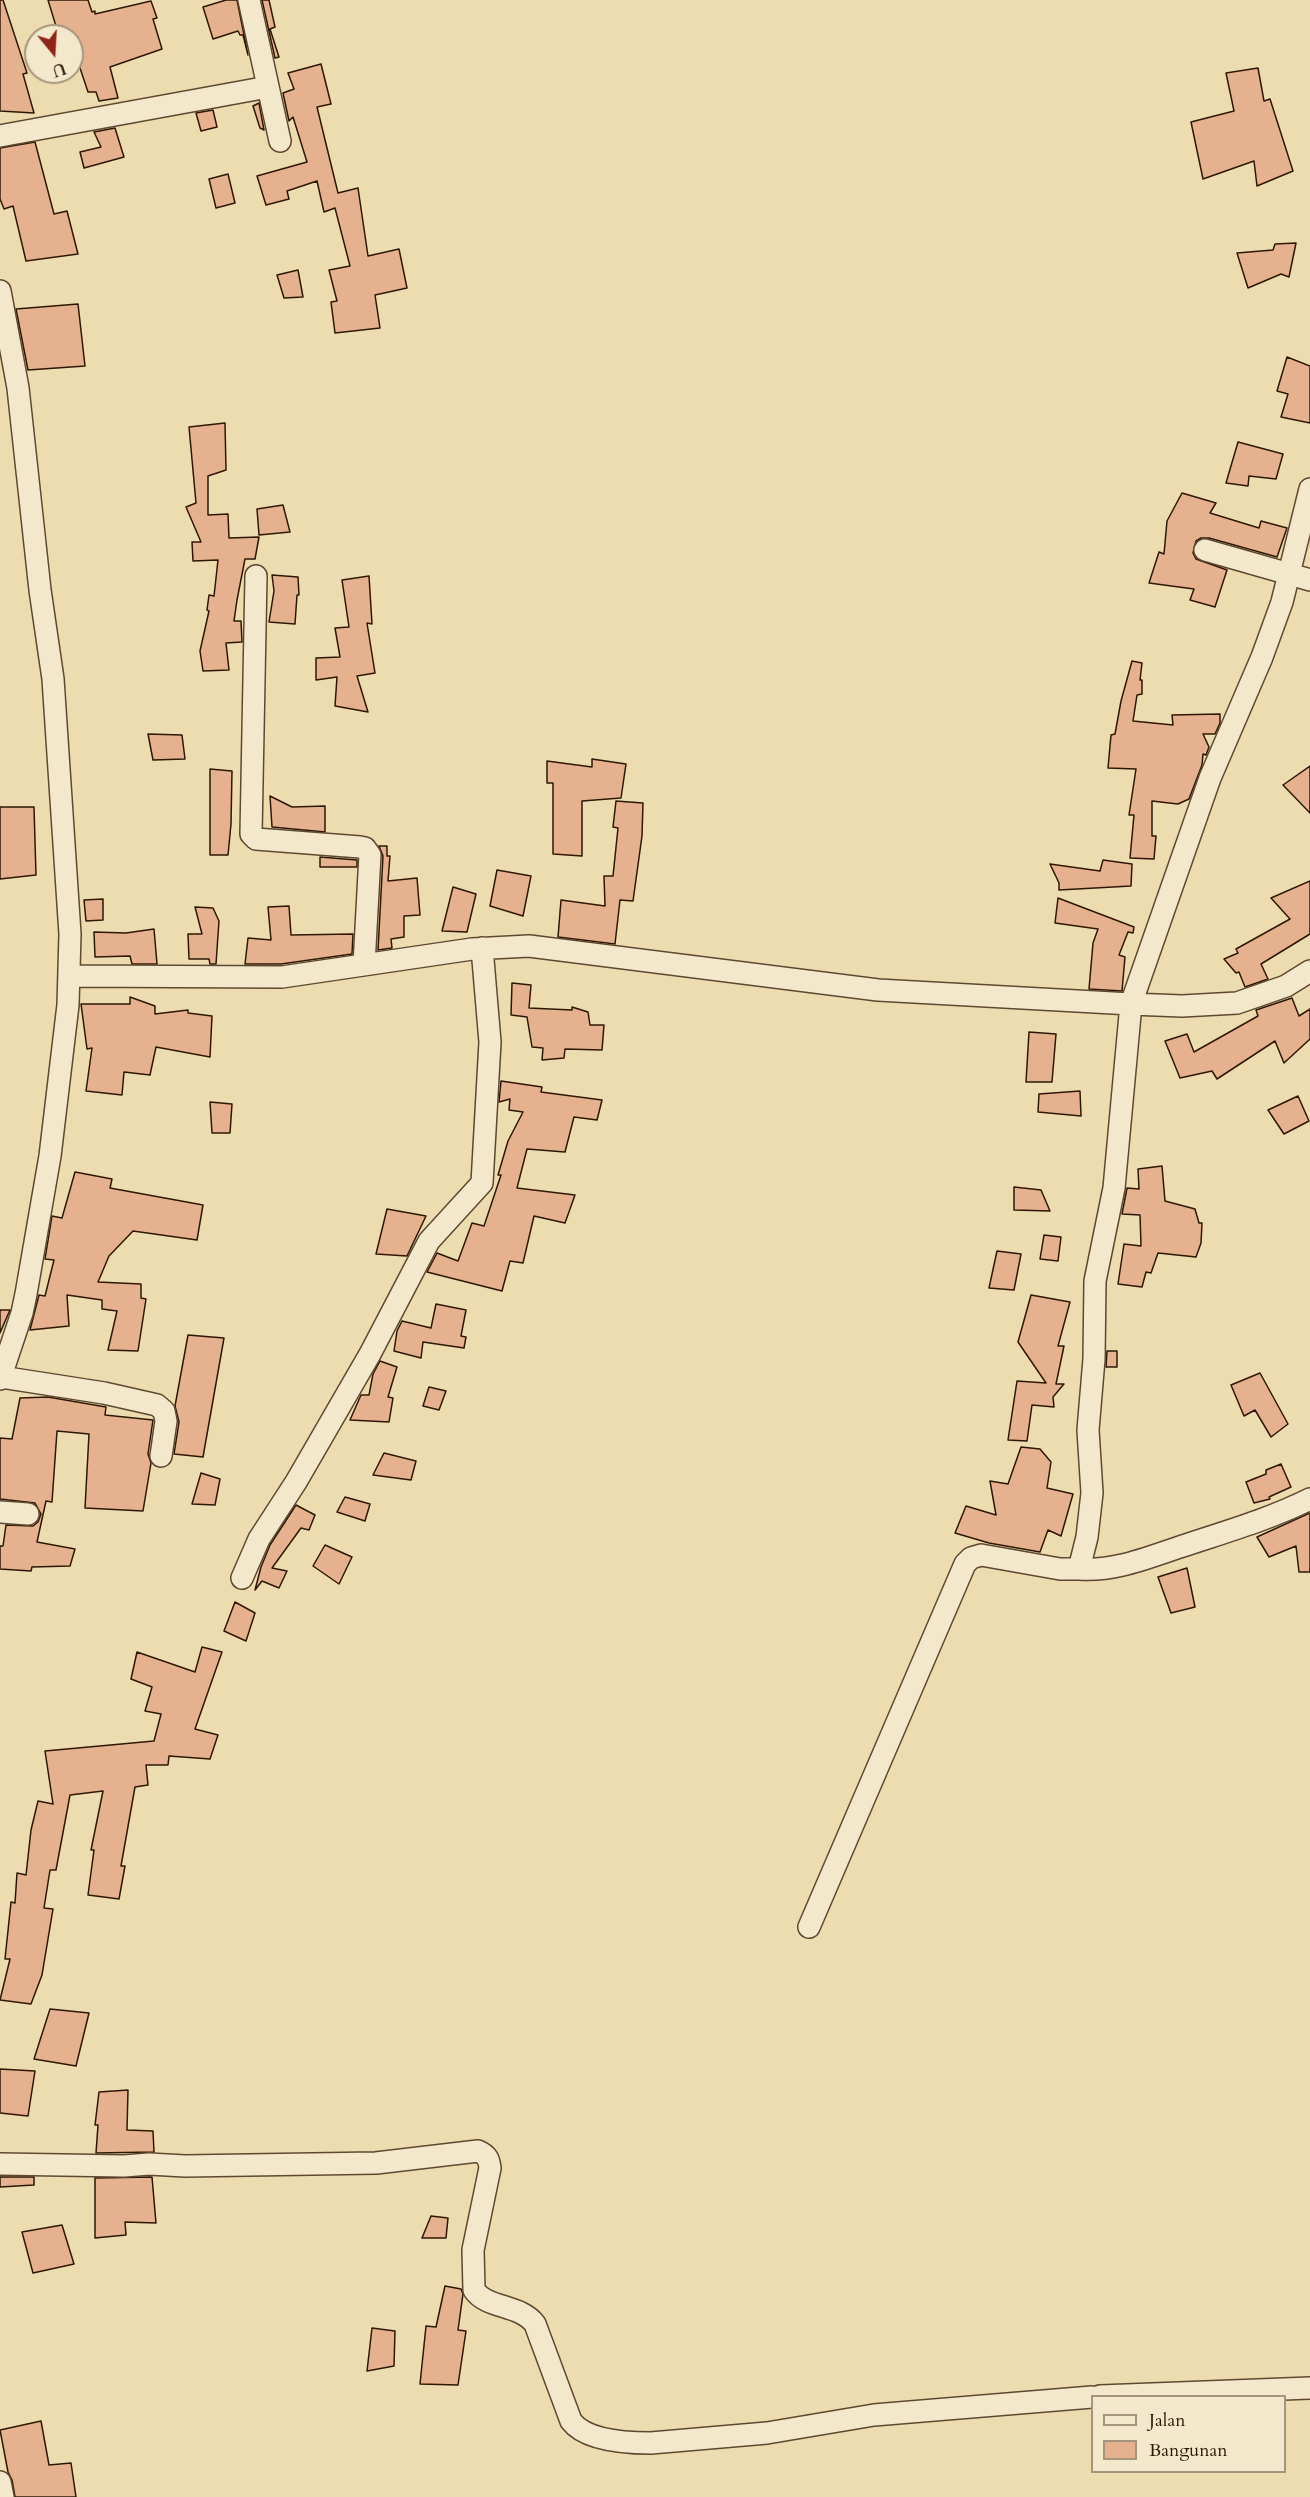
<!DOCTYPE html>
<html>
<head>
<meta charset="utf-8">
<style>
	body { margin:0 }
	#map { position:relative; width:1310px; height:2497px; overflow:hidden; background:#eedcb1; font-family:Cardo,serif }
	canvas { display:block }
	.legend { position:absolute; left:1091px; top:2395px; width:195px; height:78px; box-sizing:border-box; background:#f4e8cc; border:2px solid #a5957c; margin:0; padding:8px 10px; list-style:none; font-size:18px; color:#2e1805 }
	.legend li { display:flex; align-items:center; gap:12px; height:30px }
	.legend b { width:30px; border:2px solid #a5957c }
	.north { position:absolute; left:24px; top:24px; width:60px; height:60px; box-sizing:border-box; background:#f4e8cc; border:2px solid #a5957c; border-radius:50%; rotate:162deg; font-size:16px; font-weight:700; line-height:24px; text-align:center; color:#2e1805 }
	.north::after { content:''; display:block; margin:auto; width:21px; height:27px; background:#8f2418; clip-path:polygon(50% 0,100% 100%,50% 72%,0 100%) }
</style>
</head>
<body>
<div id="map">
<canvas width="1310" height="2497"></canvas>
<ul class="legend">
<li><b style="height:8px;background:#f4e8cc"></b>Jalan</li>
<li><b style="height:16px;background:#e5b18e"></b>Bangunan</li>
</ul>
<div class="north">U</div>
</div>
<script>
const ctx = document.querySelector('canvas').getContext('2d');
ctx.lineJoin = 'round';
function paint(path, color) {
  ctx.fillStyle = color;
  ctx.fill(path, 'evenodd');
}
function trace(path, color, width, dash) {
  ctx.strokeStyle = color;
  ctx.lineWidth = width;
  ctx.lineCap = dash ? 'butt' : 'round';
  ctx.setLineDash(dash || []);
  ctx.stroke(path);
}
const building = new Path2D(`
	M0 0H3L27 73 23 74 34 113 0 111Z
	M48 0H88L92 12 95 11V14L151 1 157 18 153 19 162 49 110 67 118 98 99 101 96 92H88L72 44V36H59Z
	M226 0H237L248 55 243 35H240L238 31 213 39 203 7Z
	M262 0H269L275 27 270 29 279 57 275 58Z
	M321 64 331 104 317 107 338 193 358 188 368 256 399 249 407 288 375 295 380 328 335 333 331 302 337 301 329 270 350 266 335 208 324 212 317 181 287 191 289 199 266 205 257 176 307 162 293 117 289 121 283 93 294 89 288 73Z
	M1258 68 1264 101 1270 99 1293 171 1257 186 1254 161 1203 179 1191 122 1234 111 1226 73Z
	M259 103 264 130 260 128 253 106Z
	M213 110 217 127 201 131 196 113Z
	M115 128 124 157 84 168 80 152 101 147 94 132Z
	M35 142 54 214 67 211 78 254 26 261 13 206 4 209 0 199V148Z
	M228 174 235 203 216 208 209 179Z
	M1296 243 1289 277 1281 274 1248 288 1237 253 1273 250 1275 244Z
	M298 270 303 297 284 298 277 275Z
	M78 304 85 366 28 370 16 309Z
	M1287 357 1310 366V423L1281 417 1288 394 1277 391Z
	M225 423 226 470 208 476V515L228 514 229 538 259 537 255 559H245L237 600 234 621H241L242 642 226 643 229 670 203 671 200 651 209 611 207 610 209 595 214 596 218 560 193 561 192 542H201L186 507 196 503 189 427Z
	M1238 442 1283 454 1276 479 1249 476 1248 486 1226 483Z
	M1182 493 1216 503 1210 513 1259 528 1261 521 1287 528 1277 557 1209 538H1201L1196 541 1193 553 1196 559 1227 570 1215 607 1190 600 1194 589 1149 583 1159 552 1164 554 1167 521Z
	M283 505 290 532 259 535 257 509Z
	M272 575 298 577 299 595H297L295 624 269 622 274 591Z
	M369 576 372 624 367 623 375 673 357 676 368 712 335 706 337 677 316 680V658L340 657 335 628 349 627 342 580Z
	M1132 661 1142 663 1140 680H1142V694L1137 695 1133 721 1173 725 1172 715 1220 714V723L1215 734H1203L1209 747 1206 755 1203 754 1202 765 1189 799 1178 804 1152 801V836H1156L1154 859 1130 858 1134 815H1129L1136 769 1108 768 1111 735 1115 734 1121 701Z
	M148 734 182 735 185 759 153 760Z
	M592 759 626 764 621 798 582 801V856L553 854V783H547V761L592 767Z
	M1310 766V813L1283 785Z
	M210 769 232 771 231 824 228 855H210Z
	M270 796 292 807 325 806V832L272 827Z
	M616 801 643 803 642 836 633 901 620 900 615 944 558 937 561 900 605 906 604 876H613L618 828 613 827Z
	M0 807H34L36 875 0 879Z
	M379 846H387V856H390L388 881 417 878 420 915 404 916V937L391 939 392 948 378 950 383 856Z
	M320 857 357 860V867H320Z
	M1103 860 1132 864 1131 886 1059 890V883L1050 864 1100 871Z
	M497 870 531 876 523 916 490 906Z
	M1310 881V934L1261 964 1268 979 1245 987 1239 972 1236 973 1224 959 1238 953 1236 949 1290 919 1271 898Z
	M453 887 476 894 467 932 442 931Z
	M1058 898 1134 927 1133 933 1128 932 1119 955 1125 957 1122 991 1089 989 1093 943 1098 929 1055 923Z
	M103 899V920L86 921 84 900Z
	M289 906 291 935 353 934 352 954 281 964H245L248 938 271 940 268 907Z
	M195 907 213 908 219 921 216 964H210L209 959H189L188 934H202Z
	M154 929 157 964H132L130 956 95 957 94 932 126 933Z
	M512 983 531 985 529 1008 572 1010V1007L588 1012 590 1025H604L602 1050 565 1049 564 1058 542 1060 543 1048 532 1047 527 1017 511 1015Z
	M130 997 155 1006V1014L188 1010V1013L212 1016 210 1057 156 1047 150 1075 124 1072 122 1095 86 1091 92 1048 87 1049 81 1004H130Z
	M1292 998 1299 1016 1310 1009V1039L1284 1063 1275 1041 1217 1079 1212 1071 1180 1078 1165 1041 1187 1034 1194 1052 1258 1016 1256 1010Z
	M1029 1032 1056 1034 1052 1082H1026Z
	M501 1081 542 1087 541 1092 602 1100 597 1120 574 1117 565 1152 527 1149 517 1188 575 1195 565 1223 534 1216 523 1263 510 1261 502 1291 427 1272 437 1253 458 1261 472 1223 484 1226 501 1175H498L508 1141 523 1112 509 1110 510 1099 499 1102Z
	M1080 1091 1081 1116 1038 1112 1039 1094Z
	M1298 1096 1309 1121 1284 1134 1268 1110Z
	M210 1102 232 1104 230 1133H212Z
	M1162 1166 1165 1201 1195 1209 1199 1223H1202L1201 1243 1196 1257 1158 1253 1151 1273 1146 1272 1142 1287 1118 1284 1124 1244 1141 1246 1140 1215 1122 1214 1127 1188 1139 1189 1138 1169Z
	M75 1172 112 1179 110 1188 203 1205 197 1240 133 1231 109 1256 98 1282 141 1284V1298L146 1299 138 1351 108 1350 117 1311 102 1309V1300L67 1295 69 1326 30 1330 39 1295 45 1296 54 1260 45 1259 52 1216 62 1218Z
	M1014 1187 1041 1190 1050 1211 1014 1210Z
	M387 1209 426 1216 407 1256 376 1254Z
	M1044 1235 1061 1237 1058 1261 1040 1259Z
	M997 1251 1021 1254 1014 1290 989 1288Z
	M1031 1295 1070 1302 1058 1346H1064L1056 1384H1064L1053 1397 1054 1407 1032 1405 1027 1441 1008 1440 1017 1381 1046 1383 1018 1342Z
	M436 1304 466 1310 461 1336 466 1337 464 1348 423 1342 421 1358 394 1351 397 1331 402 1321 431 1328Z
	M0 1310H10L0 1333Z
	M188 1335 224 1338 203 1457 174 1454 179 1422 175 1406Z
	M1107 1351H1117V1367H1106Z
	M380 1361 397 1367 388 1397 393 1398 389 1422 350 1420 361 1395H369L373 1374Z
	M1260 1373 1288 1424 1271 1437 1255 1410 1244 1416 1231 1385Z
	M429 1387 446 1391 439 1410 423 1406Z
	M48 1397 106 1407 105 1415 153 1420 148 1454 151 1463 143 1511 85 1508 89 1434 57 1431 52 1502 46 1501 37 1542 75 1549 70 1566 32 1567 31 1571 0 1569V1546H3L6 1525 33 1526 38 1522 41 1514 35 1503 0 1499V1438L12 1439 20 1398Z
	M1021 1447 1040 1449 1051 1462 1047 1488 1073 1494 1061 1536 1048 1530 1040 1552 989 1543 955 1533 966 1506 996 1515 990 1481 1008 1484Z
	M384 1453 416 1461 411 1480 373 1475Z
	M1281 1464 1291 1487 1269 1497 1270 1499 1254 1503 1246 1482 1266 1474V1470Z
	M201 1473 220 1479 215 1505 192 1504Z
	M345 1497 370 1504 365 1521 337 1512Z
	M296 1505 315 1515 309 1530 301 1528 272 1568 287 1571 279 1588 262 1581 255 1590 261 1567 270 1545Z
	M1310 1513V1572H1299L1296 1546 1269 1557 1257 1537Z
	M325 1545 352 1557 339 1584 313 1566Z
	M1187 1568 1195 1607 1171 1613 1158 1577Z
	M235 1602 255 1613 246 1641 224 1631Z
	M202 1647 222 1652 195 1729 218 1735 210 1759 169 1756 168 1765H146L148 1785 135 1787 121 1866H125L119 1899 88 1895 94 1850H91L103 1791 70 1795 56 1870H50L44 1908 53 1909 42 1975 31 2004 0 2000 10 1959H5L11 1902 15 1903 17 1873 26 1875 31 1830 38 1801 53 1804 45 1751 154 1741 161 1714 145 1711 152 1687 131 1679 137 1652 195 1672Z
	M50 2009 89 2013 76 2066 34 2059Z
	M0 2069 35 2071 28 2116 0 2113Z
	M128 2090 127 2130 153 2131 154 2152 96 2153 98 2125H95L99 2092Z
	M0 2177H34V2185L0 2187Z
	M152 2177 156 2223 125 2222 126 2235 95 2238V2178Z
	M431 2216 448 2218 446 2238H422Z
	M62 2225 74 2264 33 2273 22 2232Z
	M445 2286 461 2289 463 2294 458 2330 466 2331 458 2385 420 2384 426 2326 436 2327Z
	M372 2328 395 2331 394 2366 367 2371Z
	M41 2421 49 2465 71 2463 76 2497H15L12 2480 8 2472 0 2430Z`);
paint(building, '#e5b18e');
trace(building, '#2e1805', 1.5);
const minor = new Path2D(`
	M249 0 280 141
	M0 136 268 87
	M0 291 18 388 40 590 53 679 70 934 68 1005 50 1156 26 1294 22 1313 0 1379
	M1310 489 1282 602 1262 657 1210 778 1131 1004 1114 1188 1095 1281 1094 1359 1088 1430 1092 1493 1087 1537 1079 1569C1116 1572 1151 1556 1186 1545 1228 1531 1270 1519 1310 1499
	M1205 550 1310 580
	M256 576 251 834 256 839 360 847 365 848 370 855 364 965
	M71 976 282 977 472 949 529 946 878 990 1131 1004 1182 1006 1237 1003 1286 986 1310 971
	M1 1377 104 1393 157 1405 164 1411 166 1421 161 1456
	M0 1512 28 1514
	M242 1578 259 1539 296 1482 370 1354 429 1241 482 1183 490 1042 482 948
	M809 1927 965 1564 971 1558 981 1555 1060 1569H1079
	M0 2164 124 2166 149 2164 185 2166 376 2163 478 2151C487 2155 489 2159 490 2168L473 2250 474 2290C487 2309 520 2304 535 2324L571 2421C586 2441 628 2443 651 2443L767 2433 874 2415 1092 2397
	M1100 2396 1310 2388
	M0 2482 3 2497`);
trace(minor, '#5e4930', 24);
trace(minor, '#f4e8cc', 21);
</script>
</body>
</html>
